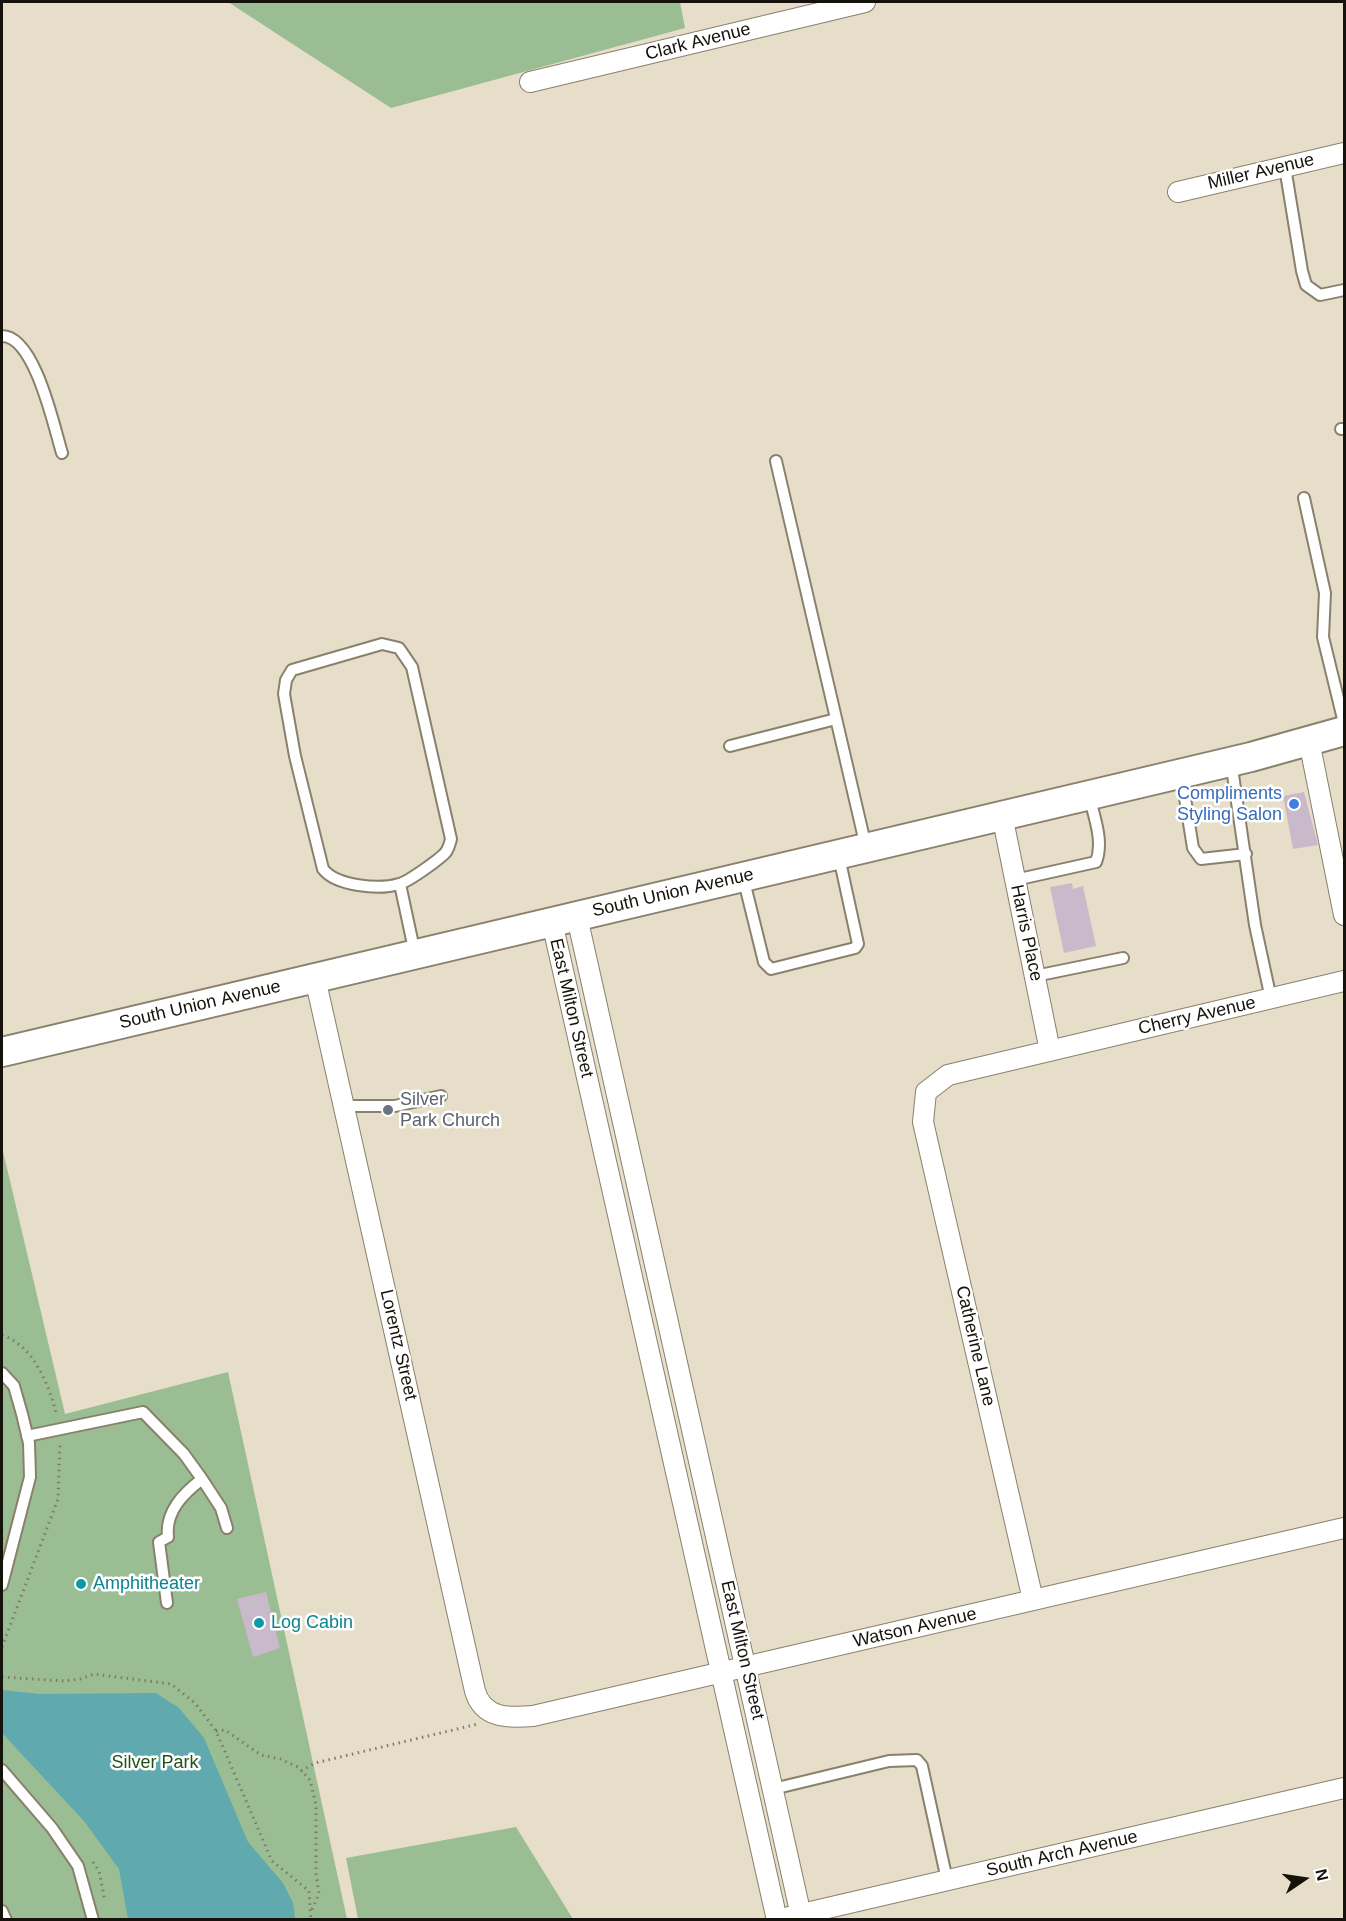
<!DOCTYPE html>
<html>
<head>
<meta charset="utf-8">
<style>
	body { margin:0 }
	#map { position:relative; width:1346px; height:1921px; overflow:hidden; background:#e7dec9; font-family:Helvetica,sans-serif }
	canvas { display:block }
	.frame { position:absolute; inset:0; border:3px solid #15120b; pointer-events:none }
	.north { position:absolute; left:1274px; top:1849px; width:60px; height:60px; -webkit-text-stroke:4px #fff; paint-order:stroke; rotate:77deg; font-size:16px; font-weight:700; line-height:24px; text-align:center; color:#15120b }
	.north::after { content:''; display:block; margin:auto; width:21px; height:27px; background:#15120b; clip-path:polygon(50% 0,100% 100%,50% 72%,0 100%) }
</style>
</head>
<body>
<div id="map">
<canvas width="1346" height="1921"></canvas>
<div class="frame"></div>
<div class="north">N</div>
</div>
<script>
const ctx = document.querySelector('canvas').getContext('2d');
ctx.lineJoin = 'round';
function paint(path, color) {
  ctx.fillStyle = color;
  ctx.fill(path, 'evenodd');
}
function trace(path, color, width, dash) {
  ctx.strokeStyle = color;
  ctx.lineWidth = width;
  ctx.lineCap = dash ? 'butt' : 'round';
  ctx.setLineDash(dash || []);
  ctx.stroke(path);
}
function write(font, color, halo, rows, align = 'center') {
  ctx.font = font + ' Helvetica,sans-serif';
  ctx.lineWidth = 5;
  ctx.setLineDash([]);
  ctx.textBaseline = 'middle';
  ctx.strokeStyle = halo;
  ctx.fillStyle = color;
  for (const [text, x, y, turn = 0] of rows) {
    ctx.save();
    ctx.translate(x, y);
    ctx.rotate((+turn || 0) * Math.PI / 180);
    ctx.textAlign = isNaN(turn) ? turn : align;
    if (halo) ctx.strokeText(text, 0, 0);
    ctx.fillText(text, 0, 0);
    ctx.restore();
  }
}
paint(new Path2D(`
	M228 2H680L685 28 391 108Z
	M2 1147 65 1414 228 1372 347 1919H2Z
	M516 1827 573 1919H358L346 1858Z`), '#9abd93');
paint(new Path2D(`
	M2 1690 40 1694 156 1693 179 1708 204 1738 248 1842 283 1883 293 1903 295 1919H128L119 1869 84 1821 2 1733Z`), '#60a9ae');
paint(new Path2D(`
	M1304 792 1318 845 1293 849 1283 796Z
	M1072 883 1073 889 1083 886 1096 946 1064 953 1050 887Z
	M266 1592 280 1648 253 1657 237 1599Z`), '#c9bacb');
const lane = new Path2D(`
	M1285 167 1302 271 1306 285 1320 295 1344 290
	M2 336C35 336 54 427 62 453
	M1341 429H1344
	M776 461 866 847
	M1304 498 1325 593 1323 637 1344 723
	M382 644 399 648 412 667 451 839C450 843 448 849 446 852 440 859 408 882 399 884 379 890 336 886 323 869L295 756 284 694 286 680 292 670Z
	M730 746 836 719
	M1231 761 1255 925 1271 999
	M1181 773 1193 848 1201 859 1246 854
	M743 877 764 962 771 969 855 948 858 944 839 857
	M1015 880 1096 862C1104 841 1094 817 1089 795
	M400 884 415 954
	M1035 976 1123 958
	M344 1106H395L441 1096
	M2 1373 14 1386 22 1414 29 1443 30 1477 2 1585
	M27 1436 143 1412 184 1454 202 1479C184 1493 165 1511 168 1537L159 1542 167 1603
	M202 1479 221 1508 227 1528
	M2 1770 52 1828 78 1866 93 1920
	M773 1789 889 1761 917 1760 922 1766 947 1880
	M2 1911 6 1920`);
const street = new Path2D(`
	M530 82 865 2
	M1178 192 1344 153
	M1309 741 1344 915
	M1002 815 1050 1051
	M577 917 802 1920
	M552 922 777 1920
	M315 978 475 1691C483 1719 509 1718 533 1716L1344 1528
	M1033 1600 923 1122 926 1092 948 1075 1344 981
	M789 1917 1344 1788`);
const secondary = new Path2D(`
	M2 1052 1251 757 1344 731`);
trace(lane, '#89806d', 14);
trace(street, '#89806d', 22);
trace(secondary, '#89806d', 32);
trace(new Path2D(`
	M2 1335C34 1346 49 1385 57 1416
	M2 1647 58 1499 60 1443
	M2 1677 64 1681 80 1679 94 1674 171 1684 195 1703 216 1731 272 1861 309 1891 311 1920
	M216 1731 225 1730 261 1755 280 1759 298 1767 310 1780 316 1805V1874L319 1894 311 1912
	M301 1771 315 1763 478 1724
	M93 1862 99 1871 105 1901`), '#7f796b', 3, [1.5, 4.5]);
trace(lane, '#fff', 10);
trace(street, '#fff', 20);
trace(secondary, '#fff', 28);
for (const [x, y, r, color] of [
	[1294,804,6,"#3f7fe0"],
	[388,1110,6,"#6b7280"],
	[81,1584,6,"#0f9aa8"],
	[259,1623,6,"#0f9aa8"]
]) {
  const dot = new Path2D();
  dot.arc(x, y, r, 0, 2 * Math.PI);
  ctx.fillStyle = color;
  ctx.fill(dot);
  trace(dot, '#fff', 2);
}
write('18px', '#15120b', '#fff', [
	["Clark Avenue",698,42,-14],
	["Miller Avenue",1261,172,-13],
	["South Union Avenue",673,893,-13],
	["Harris Place",1026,933,78],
	["South Union Avenue",200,1005,-13],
	["East Milton Street",571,1008,77],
	["Cherry Avenue",1197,1016,-13],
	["Lorentz Street",398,1345,77],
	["Catherine Lane",975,1346,77],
	["Watson Avenue",915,1628,-13],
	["East Milton Street",742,1650,77],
	["South Arch Avenue",1062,1854,-13]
]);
write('18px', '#366cbe', '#fff', [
	["Compliments",1282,794],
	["Styling Salon",1282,815]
], 'right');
write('18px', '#5b616d', '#fff', [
	["Silver",400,1100],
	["Park Church",400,1121]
], 'left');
write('18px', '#0d838f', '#fff', [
	["Amphitheater",93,1584],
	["Log Cabin",271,1623]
], 'left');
write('18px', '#215116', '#fff', [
	["Silver Park",155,1763]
]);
</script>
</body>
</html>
